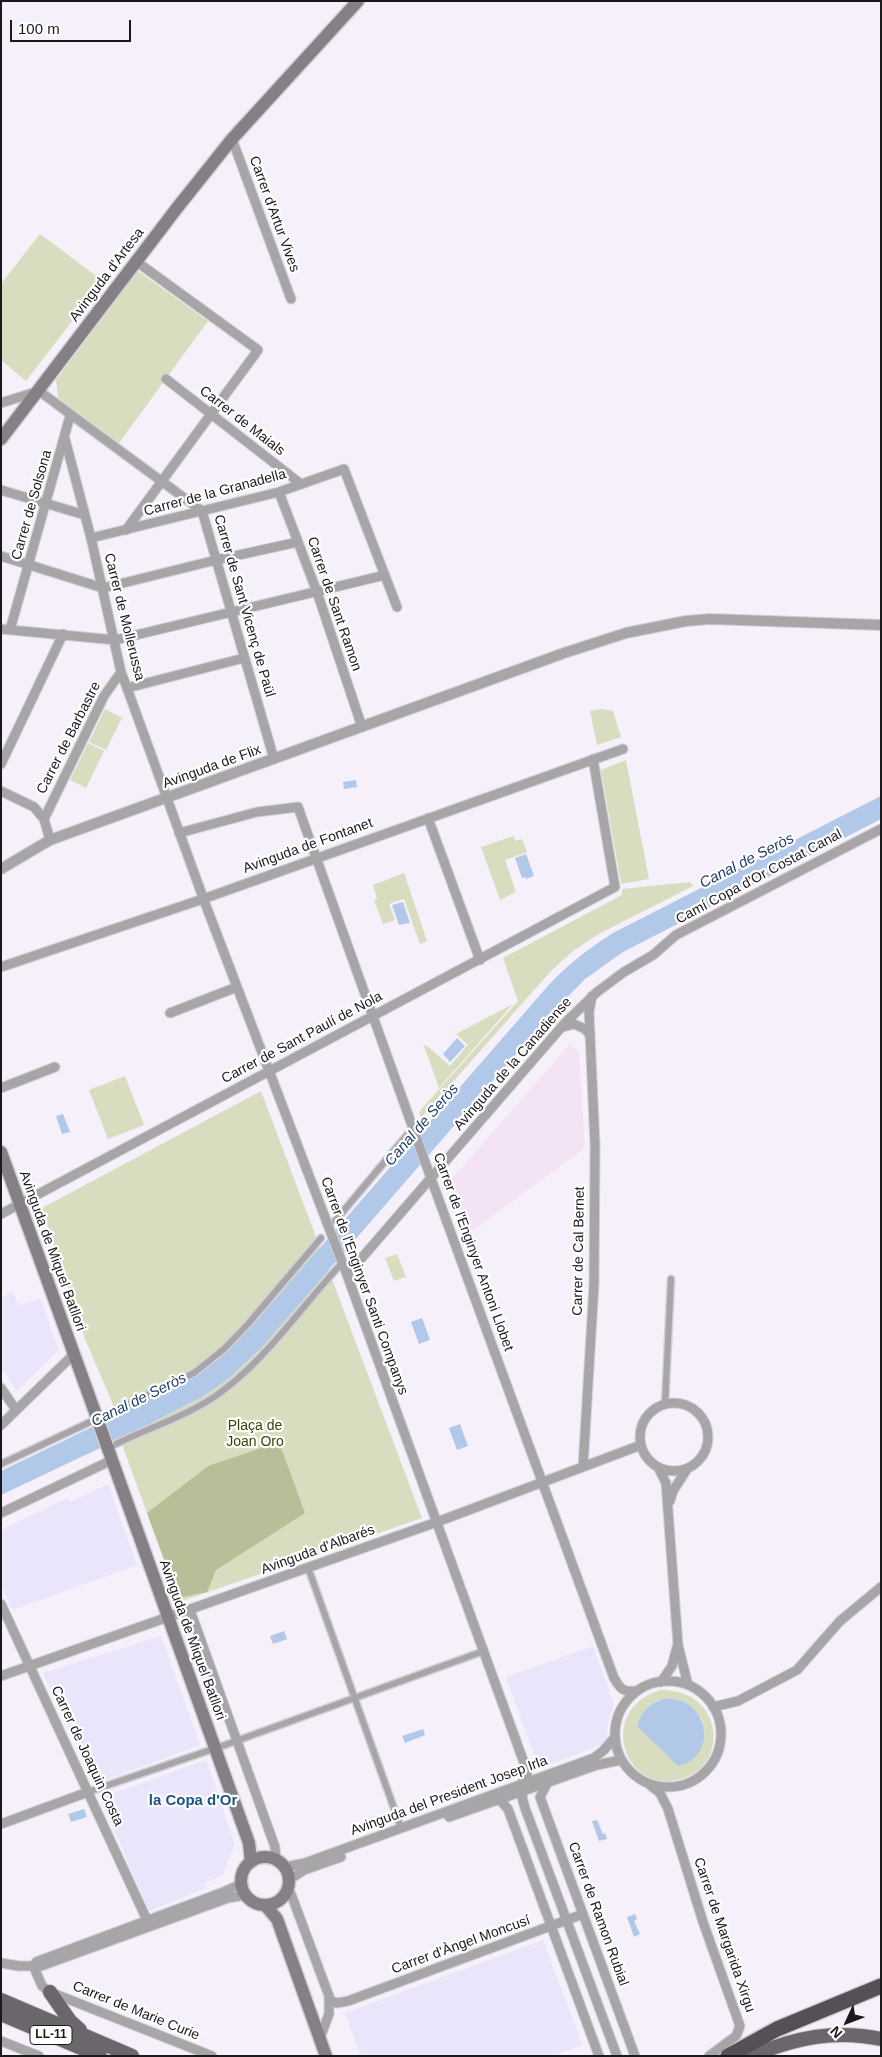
<!DOCTYPE html>
<html>
<head>
<meta charset="utf-8">
<style>
	body { margin:0 }
	#map { position:relative; width:882px; height:2057px; overflow:hidden; background:#f5f0f9; font-family:Helvetica,sans-serif }
	canvas { display:block }
	.frame { position:absolute; inset:0; border:2px solid #1b191c; pointer-events:none }
	.north { position:absolute; left:822px; top:1997px; width:50px; height:50px; -webkit-text-stroke:4px #fff; paint-order:stroke; rotate:227deg; font-size:14px; font-weight:700; line-height:20px; text-align:center; color:#1b191c }
	.north::after { content:''; display:block; margin:auto; width:18px; height:22px; background:#1b191c; clip-path:polygon(50% 0,100% 100%,50% 72%,0 100%) }
	.scale { position:absolute; left:10px; top:20px; width:121px; height:22px; box-sizing:border-box; border:2px solid #1b191c; border-top:0; padding-left:6px; font-size:15px; line-height:18px; white-space:nowrap; color:#1b191c; -webkit-text-stroke:4px #fff; paint-order:stroke }
</style>
</head>
<body>
<div id="map">
<canvas width="882" height="2057"></canvas>
<div class="frame"></div>
<div class="north">N</div>
<div class="scale">100 m</div>
</div>
<script>
const ctx = document.querySelector('canvas').getContext('2d');
ctx.lineJoin = 'round';
function paint(path, color) {
  ctx.fillStyle = color;
  ctx.fill(path, 'evenodd');
}
function trace(path, color, width, dash) {
  ctx.strokeStyle = color;
  ctx.lineWidth = width;
  ctx.lineCap = dash ? 'butt' : 'round';
  ctx.setLineDash(dash || []);
  ctx.stroke(path);
}
function write(font, color, halo, rows, align = 'center') {
  ctx.font = font + ' Helvetica,sans-serif';
  ctx.lineWidth = 4.5;
  ctx.setLineDash([]);
  ctx.textBaseline = 'middle';
  ctx.strokeStyle = halo;
  ctx.fillStyle = color;
  for (const [text, x, y, turn = 0] of rows) {
    ctx.save();
    ctx.translate(x, y);
    ctx.rotate((+turn || 0) * Math.PI / 180);
    ctx.textAlign = isNaN(turn) ? turn : align;
    if (halo) ctx.strokeText(text, 0, 0);
    ctx.fillText(text, 0, 0);
    ctx.restore();
  }
}
paint(new Path2D(`
	M13 1290 18 1306 40 1298 59 1350 17 1391 1 1367V1298Z
	M108 1484 137 1565 13 1610 1 1585V1530L67 1498 70 1502Z
	M161 1636 200 1745 95 1784 43 1673Z
	M593 1646 614 1704 608 1723 607 1739 604 1744 539 1768 506 1677Z
	M206 1760 235 1845 222 1876 204 1883 206 1888 149 1911 100 1798Z
	M543 1940 582 2045 553 2056H361L345 2013Z`), '#eae5fb');
paint(new Path2D(`
	M570 1044 579 1052 585 1148 467 1235 448 1183Z`), '#f3e3f5');
paint(new Path2D(`
	M40 234 103 281 26 381 1 360V284Z
	M138 271 208 321 119 443 58 398 56 380Z
	M105 709 122 718 106 750 89 742Z
	M601 709 613 711 621 737 597 745 590 711Z
	M88 743 104 751 86 788 70 780Z
	M626 760 649 879 621 884 601 770Z
	M514 836 515 841 522 839 527 852 505 860 516 892 500 900 481 847Z
	M404 873 427 941 420 944 404 899 389 904 395 920 383 924 374 900 377 899 373 885Z
	M690 882 693 886 597 935 573 951 551 971 421 1118 419 1112 518 1001 503 958 622 895V889Z
	M513 1004 439 1088 424 1046 426 1045 450 1066 468 1045 456 1034Z
	M125 1076 144 1125 108 1139 89 1090Z
	M261 1091 422 1518 182 1601 178 1598 124 1450 112 1402 85 1339 42 1208Z
	M397 1254 406 1277 394 1281 385 1258Z
	M661 1690C724 1689 732 1769 677 1780 621 1791 598 1708 661 1690ZM659 1700 701 1717 705 1734 647 1708Z`), '#d7ddbe');
paint(new Path2D(`
	M279 1442 305 1513 216 1570 207 1592 178 1598 147 1513 208 1466Z`), '#b8bf98');
paint(new Path2D(`
	M356 780 357 787 344 789 343 782Z
	M881 796V819L623 952 585 979 551 1014 261 1348 228 1379 202 1397 119 1439 1 1495V1471L183 1383 224 1355 252 1326 547 987C567 965 588 949 613 933Z
	M526 854 534 876 526 879V877L522 878 515 858Z
	M403 902 410 923 399 925 392 905Z
	M457 1038 465 1046 450 1062 443 1054Z
	M63 1114 70 1132 62 1134 56 1116Z
	M422 1318 430 1340 419 1344 411 1322Z
	M460 1424 468 1446 457 1450 449 1428Z
	M284 1631 287 1639 273 1644 270 1636Z
	M664 1699C709 1695 720 1757 678 1766L637 1726C642 1712 649 1703 664 1699Z
	M423 1729 425 1735 405 1743 402 1736Z
	M84 1809 87 1817 71 1822 68 1814Z
	M597 1820 603 1834 605 1833 607 1839 599 1841 592 1821Z
	M635 1914 637 1919 634 1921 640 1934 634 1937 627 1917Z`), '#b1c8e9');
const pedestrian = new Path2D(`
	M335 1221 413 1128
	M665 1404 671 1279
	M108 1448C142 1430 181 1419 214 1397 265 1362 300 1308 342 1263
	M1 1464 194 1373 224 1349 248 1324 321 1238
	M310 1573 401 1828
	M88 1792 225 1745 484 1651`);
const minor = new Path2D(`
	M232 139 291 299
	M166 379 301 484
	M1 403 39 391 202 511 274 759
	M65 439 91 538 121 672 127 688 205 903 347 1275 527 1771V1776L521 1784
	M1 490 85 515
	M279 492 317 592 362 727
	M126 530 258 350 137 262
	M91 538 279 492 344 469 397 607
	M1 556 103 588 216 560 298 542
	M1 629 115 640 385 575
	M10 630 70 416
	M127 688 244 658
	M1 764 63 634
	M1 791 34 807 44 819 50 840
	M428 818 480 960
	M44 819 104 696 121 672
	M179 833 257 812 298 807 433 1184 614 1678C621 1690 623 1692 637 1691
	M1 967 203 899 623 749
	M170 1013 237 987
	M563 1027 574 1024 585 1029 589 1034
	M1 1088 55 1067
	M1 1214 615 887 593 759
	M347 1275 565 1023 597 992 624 972 653 955 676 935 881 829
	M1 1388 16 1410
	M640 1437a34 34 0 1 1 68 0a34 34 0 1 1-68 0Z
	M1 1425 73 1355
	M583 1467 594 1285 595 1145 589 1012 592 996
	M658 1467 666 1483 678 1645 688 1685
	M670 1501 673 1491 687 1469
	M1 1513 112 1460
	M1 1604 147 1920
	M190 1610 275 1847 276 1859
	M1 1676 437 1522 641 1445
	M615 1734a53 53 0 1 1 106 0a53 53 0 1 1-106 0Z
	M661 1682 672 1666 677 1647
	M713 1707 738 1701 797 1670 840 1621 881 1587
	M548 1782 540 1797 544 1808 635 2056
	M651 1786 660 1793 668 1809 703 1922 740 2026 736 2036 709 2056
	M524 1790 522 1797 525 1808 617 2056
	M499 1799 508 1809 599 2056
	M449 1817 597 1765 621 1760
	M1 1824 88 1792
	M285 1867 305 1863 594 1758 604 1750 615 1737
	M289 1880 304 1870 341 1857
	M287 1890 291 1894 329 1996V2014L320 2038
	M36 1962 221 1893 241 1884
	M1 1963 19 1966H41L228 1898 246 1895
	M33 1965 42 1986 50 1992 212 2056
	M329 2000 337 2003 348 2001 583 1914
	M1 2041 39 2056`);
const tertiary = new Path2D(`
	M1 869 50 840 564 653 626 633 686 621 710 619 881 625`);
const secondary = new Path2D(`
	M1 439 177 208 232 139 358 1
	M1 1152 96 1415
	M107 1446 249 1843 251 1862
	M241 1881a24 24 0 1 1 48 0a24 24 0 1 1-48 0Z
	M265 1905 277 1919 326 2056`);
const primary = new Path2D(`
	M50 1992 70 2021 80 2030
	M1 2000 132 2056
	M1 2014 100 2056
	M751 2056C795 2038 834 2029 881 2039`);
const motorway = new Path2D(`
	M728 2056 777 2029 881 1986`);
trace(pedestrian, '#d2ced6', 9);
trace(minor, '#d2ced6', 11);
trace(tertiary, '#d2ced6', 12);
trace(secondary, '#d2ced6', 15);
trace(primary, '#d2ced6', 16);
trace(motorway, '#d2ced6', 18);
trace(pedestrian, '#a8a5a9', 6);
trace(minor, '#a8a5a9', 9);
trace(tertiary, '#a8a5a9', 10);
trace(secondary, '#848085', 12);
trace(primary, '#6b666c', 14);
trace(motorway, '#555056', 15);
const secondaryBridge = new Path2D(`
	M96 1415 107 1446`);
trace(secondaryBridge, '#d2ced6', 15, []);
trace(secondaryBridge, '#848085', 12);
for (const [x, y, w] of [
	[51,2035,42]
]) {
  const box = new Path2D();
  box.roundRect(x - w / 2, y - 9.5, w, 19, 4);
  ctx.fillStyle = '#fff';
  ctx.fill(box);
  trace(box, '#1b191c', 1);
}
write('bold 12px', '#1b191c', null, [
	["LL-11",51,2035]
]);
write('14px', '#1b191c', '#fff', [
	["Carrer d'Artur Vives",274,214,70],
	["Avinguda d'Artesa",107,275,-53],
	["Carrer de Maials",242,421,38],
	["Carrer de la Granadella",215,493,-15],
	["Carrer de Solsona",32,505,-74],
	["Carrer de Sant Ramon",334,604,71],
	["Carrer de Sant Vicenç de Paül",244,606,74],
	["Carrer de Mollerussa",124,617,76],
	["Carrer de Barbastre",69,738,-63],
	["Avinguda de Flix",212,767,-20],
	["Avinguda de Fontanet",308,846,-20],
	["Camí Copa d'Or Costat Canal",759,877,-28],
	["Carrer de Sant Paulí de Nola",302,1038,-28],
	["Avinguda de la Canadiense",513,1064,-49],
	["Avinguda de Miquel Batllori",52,1251,70],
	["Carrer de Cal Bernet",579,1251,-89],
	["Carrer de l'Enginyer Antoni Llobet",473,1252,70],
	["Carrer de l'Enginyer Santi Companys",364,1286,70],
	["Avinguda d'Albarés",318,1550,-20],
	["Avinguda de Miquel Batllori",192,1640,70],
	["Carrer de Joaquin Costa",87,1756,65],
	["Avinguda del President Josep Irla",449,1796,-20],
	["Carrer de Ramon Rubial",598,1914,70],
	["Carrer de Margarida Xirgu",724,1935,71],
	["Carrer d'Àngel Moncusí",461,1945,-20],
	["Carrer de Marie Curie",136,2011,22]
]);
write('14px', '#3b4200', '#fff', [
	["Plaça de",255,1426],
	["Joan Oro",255,1442]
]);
write('italic 15px', '#213e6a', '#fff', [
	["Canal de Seròs",747,861,-27],
	["Canal de Seròs",422,1125,-49],
	["Canal de Seròs",139,1400,-26]
]);
write('bold 15px', '#1e5385', '#fff', [
	["la Copa d'Or",193,1801]
]);
</script>
</body>
</html>
